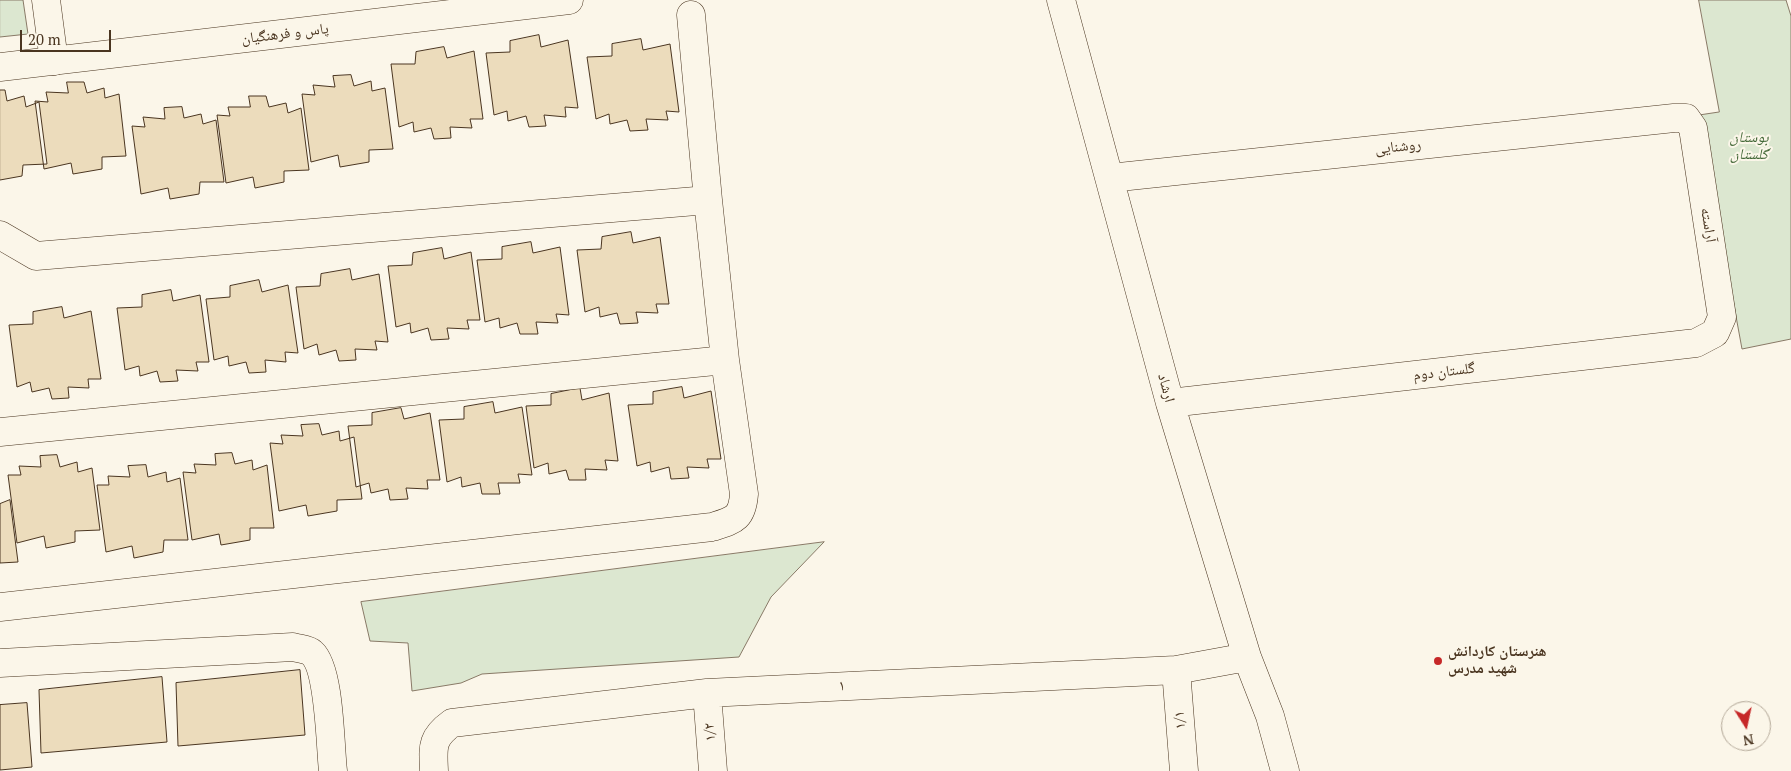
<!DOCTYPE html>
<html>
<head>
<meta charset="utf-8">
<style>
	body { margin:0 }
	#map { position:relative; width:1791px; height:771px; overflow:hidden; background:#fbf6e9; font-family:"PT Serif",serif }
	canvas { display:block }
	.north { position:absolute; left:1721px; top:701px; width:50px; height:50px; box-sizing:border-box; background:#fbf6e9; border:1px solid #b4a999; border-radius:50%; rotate:170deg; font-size:14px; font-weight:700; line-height:20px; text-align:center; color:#4a3520 }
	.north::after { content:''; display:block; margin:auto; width:18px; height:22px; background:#c62828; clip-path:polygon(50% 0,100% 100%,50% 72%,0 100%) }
	.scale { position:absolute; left:20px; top:30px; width:91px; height:22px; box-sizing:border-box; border:2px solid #4a3520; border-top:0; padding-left:6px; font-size:15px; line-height:18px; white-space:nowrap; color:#4a3520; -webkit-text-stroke:4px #fbf6e9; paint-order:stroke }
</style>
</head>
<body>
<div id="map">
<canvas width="1791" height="771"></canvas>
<div class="north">N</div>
<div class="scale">20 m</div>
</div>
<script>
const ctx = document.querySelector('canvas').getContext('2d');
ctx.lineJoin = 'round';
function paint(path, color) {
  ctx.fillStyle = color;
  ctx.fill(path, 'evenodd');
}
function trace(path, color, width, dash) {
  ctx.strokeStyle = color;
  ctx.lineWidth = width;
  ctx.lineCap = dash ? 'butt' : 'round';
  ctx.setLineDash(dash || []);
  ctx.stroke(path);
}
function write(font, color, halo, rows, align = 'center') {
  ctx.font = font + ' "PT Serif","Noto Naskh Arabic",serif';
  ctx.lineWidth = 4;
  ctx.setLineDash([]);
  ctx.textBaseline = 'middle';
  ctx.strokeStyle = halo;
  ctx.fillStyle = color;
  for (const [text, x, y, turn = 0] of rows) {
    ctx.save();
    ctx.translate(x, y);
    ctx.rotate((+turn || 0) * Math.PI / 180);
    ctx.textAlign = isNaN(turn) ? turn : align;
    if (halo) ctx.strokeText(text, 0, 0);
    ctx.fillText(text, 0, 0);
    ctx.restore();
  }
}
const green = new Path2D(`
	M0 0H23L28 34 0 37Z
	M1699 0H1786L1791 16V339L1742 349 1699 115 1719 112Z
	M824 542 771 597 739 657 482 674 461 683 412 691 408 643 370 641 361 602Z`);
paint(green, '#dce7d0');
trace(green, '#887966', 1);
const building = new Path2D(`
	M539 35 541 47 568 40 578 108 565 107 566 117 544 115 546 126 529 127 526 116 508 121 507 111 494 115 486 53 510 52V41Z
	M641 39 643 50 670 44 679 112 666 111 668 120 646 119 648 130 630 131 627 120 610 124 609 114 596 119 587 57 612 56V44Z
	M444 47 447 58 474 51 483 119H470L472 128 450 127 451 138 434 139 431 128 414 132 413 122 399 127 391 64H415L416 52Z
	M351 75 354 86 371 81 372 91 385 88 393 149 369 150V162L340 167 338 155 311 162 302 94 315 95 313 85 335 87 333 76Z
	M67 82H84L87 93 104 88 105 98 119 94 126 156 102 157V169L73 174 71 163 44 169 35 101 48 102 46 92 68 93Z
	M0 90H5L7 101 24 96 26 107 39 102 47 164 23 165 22 176 0 180Z
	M249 96H266L269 107 286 103 288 113 301 108 309 170 284 171V182L255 188 253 177 226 183 217 115 230 116 228 107H250Z
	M182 107 184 118 201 114 203 124 216 120 224 182H200L199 194 170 199 168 188 141 194 132 126 145 127 143 117 165 119 164 108Z
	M631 232 633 243 660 237 669 304H656L658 313 636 312 638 323 620 324 617 313 600 317 599 307 585 312 577 250 601 249 602 237Z
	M531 242 533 253 560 247 569 315 556 314 558 323 536 322 538 334H520L517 323 500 328 499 318 485 322 477 260 502 259V247Z
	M442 248 444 259 471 252 480 320H467L469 329 447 328 449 339 431 340 428 328 411 333 410 323 396 327 388 266 412 265 413 253Z
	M350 269 352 280 379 274 388 342 375 341 377 350 355 349 356 360 339 361 336 350 319 355 317 344 304 349 296 287 320 286 321 274Z
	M259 280 262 292 288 285 298 353 285 352 286 362 265 360 266 372 249 373 246 362 229 366 228 356 214 360 206 299 230 297V286Z
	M171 290 173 301 200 295 209 362H196L198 371 176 370 178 381 160 382 157 371 140 376 139 366 125 370 117 308 142 307V295Z
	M62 307 64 318 91 311 101 379H88L89 388 68 387 69 398 52 399 49 388 32 392 30 382 17 387 9 325 33 324V312Z
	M682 387 684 398 711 391 721 459H707L709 468 687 467 689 478 671 479 669 467 651 472 650 462 637 466 628 405 653 404V392Z
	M580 388 582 400 609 393 618 461 605 460 607 470 585 469 586 480H569L566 470 549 474 548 463 534 468 526 406 551 405V394Z
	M493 402 495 413 522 407 532 475 518 474 520 483H498L500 494H482L480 483 462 487 461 477 447 482 439 420 464 419V407Z
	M401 408 404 419 430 413 440 480H427L428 489 406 488 408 499 390 500 388 489 371 493 369 483 356 487 348 426 372 425V413Z
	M319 424 322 435 339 431 340 441 354 437 362 499 337 500V511L308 516 306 505 279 511 270 443 283 444 281 435 303 436 301 425Z
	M232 453 235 464 252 460 253 470 267 465 274 528H250V540L221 545 219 534 192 540 183 472 196 473 194 464 216 465 215 454Z
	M57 455 60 467 77 462 78 472 92 468 100 530 75 531V542L46 548 44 536 17 543 8 475H21L19 466 41 467 40 456Z
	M146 465 148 477 166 472 167 482 180 478 188 540H164L163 552 134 558 132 546 106 552 97 485H109L108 476 130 477 128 466Z
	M10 500 18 562 0 563V504Z
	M300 670 305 735 178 746 176 683Z
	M162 677 167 742 41 753 39 690Z
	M27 703 32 767 0 770V705Z`);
paint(building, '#ecdcbc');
trace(building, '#4a3520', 1);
const minor = new Path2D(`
	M46 0 54 61
	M1061 0 1170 403 1247 657 1270 716 1285 771
	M1110 178 1674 118H1686L1693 128 1722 317 1715 333 1696 343 1170 403
	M0 235 36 256 708 200
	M0 432 725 360
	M0 607 712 527C734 520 742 519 744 494L725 360 708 200 691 15
	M0 663 293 647C299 649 308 649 312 653 330 669 330 746 333 771
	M1176 670 1184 771
	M707 693 713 771
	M434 771C433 747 431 738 452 723L707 693 1176 670 1247 657`);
const tertiary = new Path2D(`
	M0 67 569 0`);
trace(minor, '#4a3520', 29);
trace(tertiary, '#4a3520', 29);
trace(minor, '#fbf6e9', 28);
trace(tertiary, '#fbf6e9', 28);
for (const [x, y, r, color] of [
	[1438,661,5,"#c62828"]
]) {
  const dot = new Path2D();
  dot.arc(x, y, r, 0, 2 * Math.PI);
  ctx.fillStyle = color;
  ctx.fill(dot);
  trace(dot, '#fbf6e9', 2);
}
write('15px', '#4a3520', '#fbf6e9', [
	["پاس و فرهنگیان",285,34,-7],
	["روشنایی",1398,147,-6],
	["آراسته",1708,225,81],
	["گلستان دوم",1444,372,-7],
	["ارشاد",1166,388,75],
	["۱",842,686,-3],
	["۱/۱",1180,720,-94],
	["۱/۲",710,732,-94]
]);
write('italic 15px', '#436837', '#fbf6e9', [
	["بوستان",1749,138],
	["گلستان",1749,155]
]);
write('bold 15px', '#4a3520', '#fbf6e9', [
	["هنرستان کاردانش",1448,652],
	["شهید مدرس",1448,669]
], 'left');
</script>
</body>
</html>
